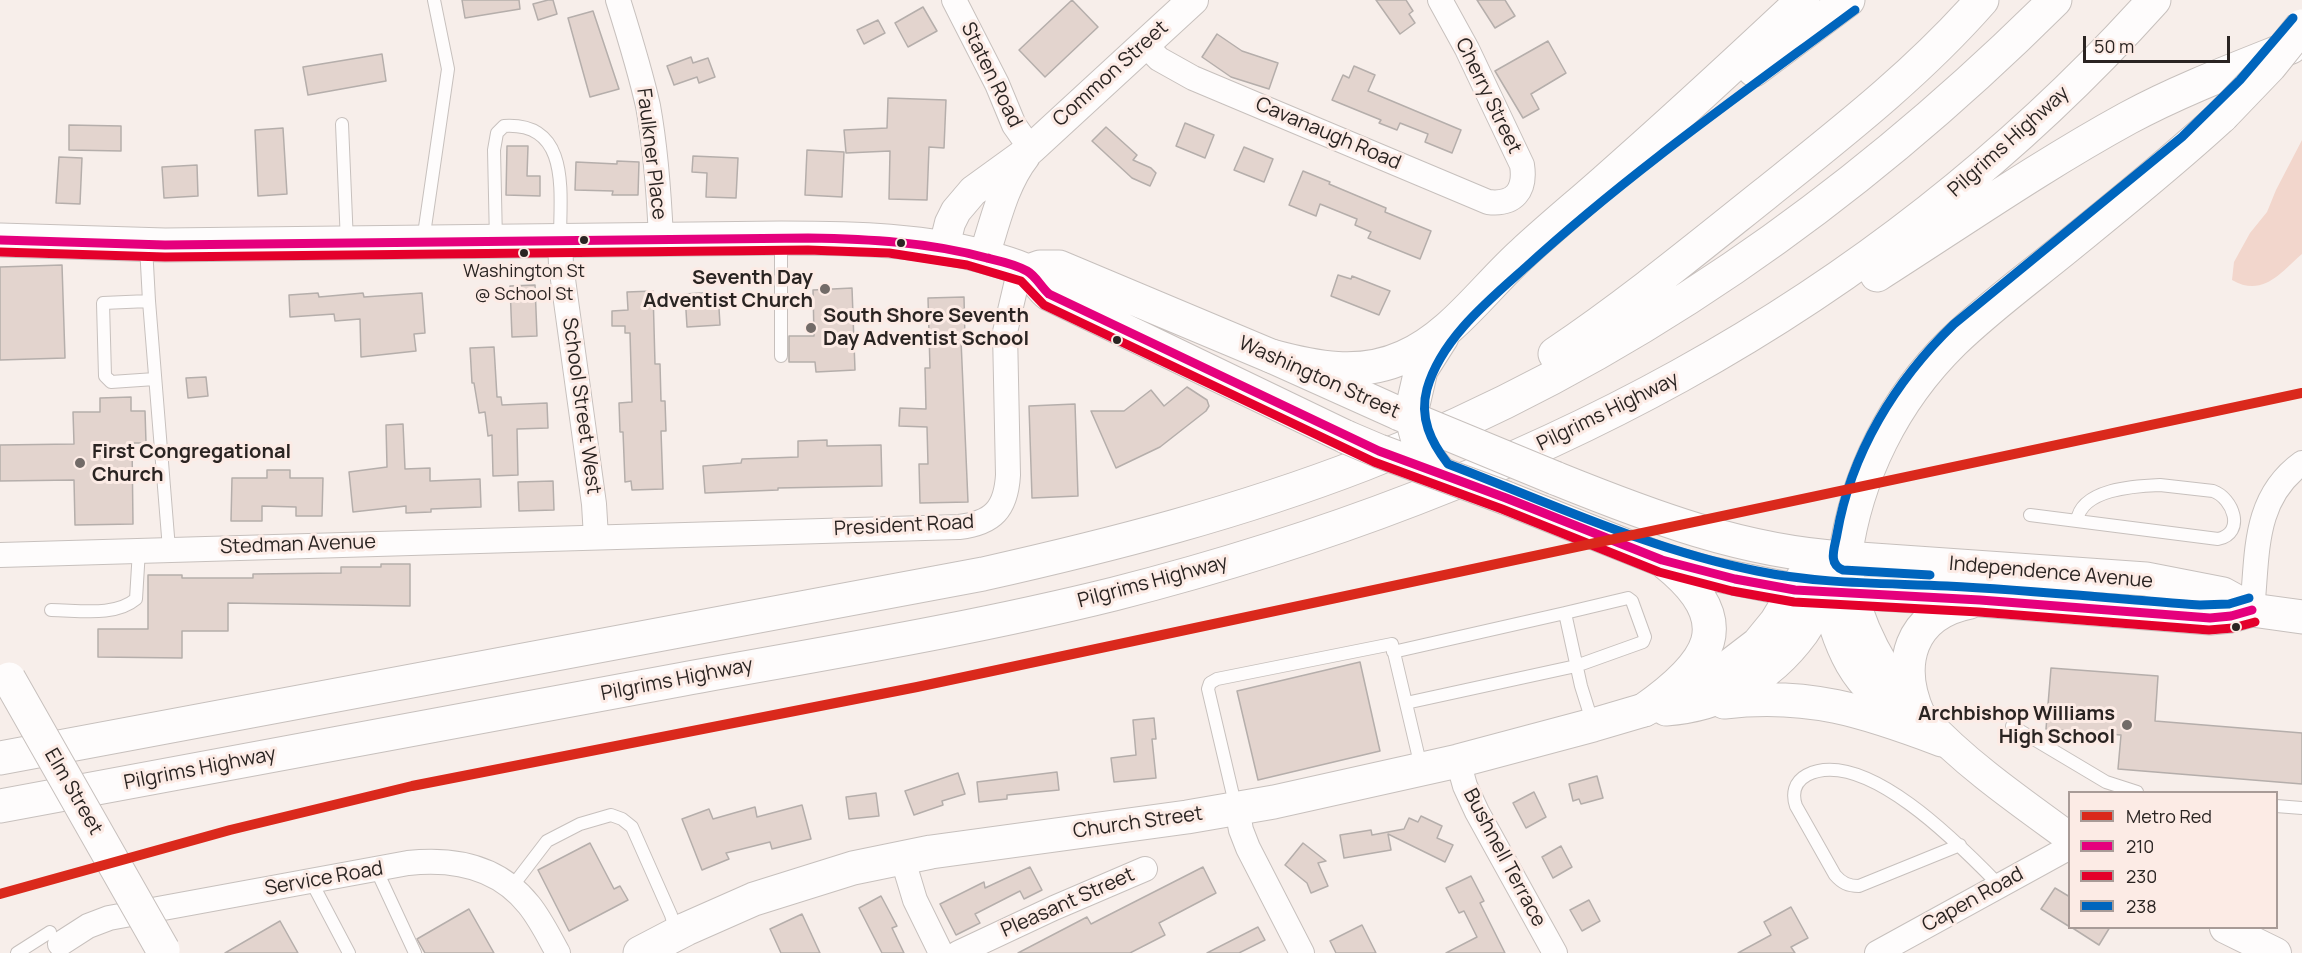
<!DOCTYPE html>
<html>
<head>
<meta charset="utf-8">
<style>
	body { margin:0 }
	#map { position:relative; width:2302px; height:953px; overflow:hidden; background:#f7eeea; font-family:Manrope,sans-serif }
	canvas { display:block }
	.legend { position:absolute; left:2068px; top:791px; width:210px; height:138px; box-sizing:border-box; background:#fcebe5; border:2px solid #a89b97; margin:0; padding:8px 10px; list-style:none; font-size:18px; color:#2a2422 }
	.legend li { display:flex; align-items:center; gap:12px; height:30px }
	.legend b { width:30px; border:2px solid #a89b97 }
	.scale { position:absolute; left:2083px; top:36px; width:147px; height:27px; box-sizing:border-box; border:3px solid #2a2422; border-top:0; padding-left:8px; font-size:18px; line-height:21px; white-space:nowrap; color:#2a2422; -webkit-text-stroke:4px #fcebe5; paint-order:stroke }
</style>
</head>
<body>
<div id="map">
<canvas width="2302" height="953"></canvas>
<ul class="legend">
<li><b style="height:8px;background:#da291c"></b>Metro Red</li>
<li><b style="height:8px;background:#e5007d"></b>210</li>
<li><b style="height:8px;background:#e4002b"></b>230</li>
<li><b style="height:8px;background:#0065bd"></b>238</li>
</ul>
<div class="scale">50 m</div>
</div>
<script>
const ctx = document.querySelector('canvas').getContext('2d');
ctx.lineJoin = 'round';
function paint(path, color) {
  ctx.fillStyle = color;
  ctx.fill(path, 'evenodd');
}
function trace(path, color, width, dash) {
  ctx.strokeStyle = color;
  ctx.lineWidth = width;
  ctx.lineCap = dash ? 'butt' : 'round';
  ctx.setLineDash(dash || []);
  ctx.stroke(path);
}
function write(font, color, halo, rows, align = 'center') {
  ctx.font = font + ' Manrope,sans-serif';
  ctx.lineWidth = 6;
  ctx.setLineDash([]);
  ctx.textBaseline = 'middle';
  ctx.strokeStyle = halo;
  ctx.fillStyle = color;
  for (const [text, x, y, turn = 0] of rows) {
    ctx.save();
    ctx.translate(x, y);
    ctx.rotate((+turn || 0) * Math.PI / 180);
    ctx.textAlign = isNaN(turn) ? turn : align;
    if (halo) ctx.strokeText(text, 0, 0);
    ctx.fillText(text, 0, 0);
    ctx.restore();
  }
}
paint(new Path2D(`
	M2302 140V254C2281 272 2263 298 2232 280L2234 262 2250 233 2267 212 2276 190Z`), '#f2d6cc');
const building = new Path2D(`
	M462 0H519L520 9 465 18Z
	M548 0H553L557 14 538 20 533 4Z
	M1072 0 1098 27 1045 77 1019 50Z
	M1376 0H1406L1413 11 1409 14 1415 23 1400 34Z
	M1477 0H1505L1515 16 1495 28Z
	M923 7 937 31 908 47 895 23Z
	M593 11 619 89 590 97 568 18Z
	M878 20 885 33 864 44 857 30Z
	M1217 34 1242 51 1278 63 1269 89 1231 77 1202 57Z
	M1548 41 1566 73 1531 94 1539 109 1523 118 1495 71Z
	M382 54 386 81 308 95 303 67Z
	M691 57 693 63 708 58 715 77 699 83 697 77 674 85 667 66Z
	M1354 66 1375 75 1368 91 1461 130 1452 153 1425 142 1428 134 1400 123 1397 130 1379 123 1381 120 1332 100 1343 75 1349 78Z
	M888 98 946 100 944 148 929 147 927 200 889 199 890 151 846 153 844 130 887 128Z
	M1185 123 1214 135 1205 158 1176 146Z
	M69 125 121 126V151L69 150Z
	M1106 127 1137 155 1133 160 1151 168 1156 173 1150 186 1132 178 1092 141Z
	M283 128 287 194 258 196 255 130Z
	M507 146H528L527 176H540V196L506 195Z
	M1244 147 1273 159 1264 182 1234 170Z
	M807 150 844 152 842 197 805 195Z
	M693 156 738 158 736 198 706 197 707 173 692 172Z
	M59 157 82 158 80 204 56 203Z
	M617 161 639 162 638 195H612L613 191 575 190 576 162 617 164Z
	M197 165 198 196 164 198 162 167Z
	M1303 171 1330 182 1329 184 1386 208 1385 212 1431 231 1420 259 1368 238 1371 232 1355 225 1357 219 1320 204 1316 216 1289 205Z
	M62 265 65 358 0 360V267Z
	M1338 275 1351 279 1352 276 1390 291 1379 315 1331 296Z
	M535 285 537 336 512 337 510 286Z
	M852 288 855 370 816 372 815 362H789V336H814L813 290Z
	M653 291 655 364H660L661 401H665L666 431H661L663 489 632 490 631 481 625 482 623 432H620L619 403 632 402 630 333H625V326H612V311L628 310 627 292Z
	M718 292 720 325 687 327 685 294Z
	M318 293 319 297 363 293 364 297 422 293 425 333 414 334 416 351 361 357 360 319 335 321 334 314 290 317 289 295Z
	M964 297 965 340H961L968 502 920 503 919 464H928L927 427 899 426 900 408 926 409 925 368H930L928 298Z
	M494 347 497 397H501L502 405 547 403 548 428 517 429 518 475 493 476 492 435 488 436 485 412 479 413 474 383H472L470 348Z
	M206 377 208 396 188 398 186 378Z
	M1187 387 1207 400 1209 406 1206 411 1160 447 1116 468 1091 411H1124L1151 390 1164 406Z
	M131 397V411H145L146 443H132L133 524 75 525 74 480 0 481V445L74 444 73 412H100V398Z
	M1075 404 1078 496 1032 498 1029 406Z
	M403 424 405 469 430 468V481L480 479 481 507 431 509V512L406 513V506L353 512 349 472 387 467 386 425Z
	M827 440V446L881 445 882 486 778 488V490L705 493 703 466 741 463 742 459 798 457V441Z
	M267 470H290V478H323L322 516H296V507L262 506V521H231L232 478H267Z
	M553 481 554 510 519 511 518 482Z
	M381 564H410V606L228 603V631H182V658L98 657V629H148V575H182V578H253V574L341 573V567H381Z
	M1360 662 1380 751 1258 780 1237 691Z
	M2051 668 2158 676 2155 721 2302 733V784L2118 769 2121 735 2046 729Z
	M1154 718 1156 739H1152L1156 778 1114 782 1111 758 1136 755 1133 720Z
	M1057 772 1059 790 1007 795V799L979 802 977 782Z
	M958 773 965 794 942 801 943 805 914 815 905 791Z
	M1597 776 1603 798 1581 804 1579 799 1573 801 1569 784Z
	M1534 792 1546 817 1526 828 1513 803Z
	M876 793 879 816 849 819 846 797Z
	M802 805 811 839 772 849 770 842 726 853 729 859 702 870 682 819 709 809 713 819 755 807 757 817Z
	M1421 816 1442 826 1437 838 1453 845 1445 862 1388 834 1391 850 1344 858 1340 835 1371 830 1372 835 1404 829 1409 818 1418 822Z
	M590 843 614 889 620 886 628 900 569 931 538 870Z
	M1303 843 1326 861 1318 863 1328 886 1311 893 1307 883 1285 865Z
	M1561 846 1572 867 1553 878 1542 857Z
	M1030 867 1042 890 1024 899 1020 891 975 914 980 923 956 935 940 904 984 882 985 888Z
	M1203 867 1216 893 1159 923 1165 935 1130 953H1018L1087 917 1091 924Z
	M1471 876 1484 901 1480 903 1505 953H1446L1477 937 1464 911 1459 913 1446 888Z
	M2055 888 2070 897V927L2041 909Z
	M881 896 897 926 892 928 904 953H882L859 908Z
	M1589 900 1600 921 1582 931 1570 910Z
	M1791 907 1808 938 1791 947 1795 953H1738L1771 935 1764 922Z
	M469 909 494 953H425L417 939Z
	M802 914 820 953H781L770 929Z
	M280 921 298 953H225Z
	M1362 925 1376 953H1336L1330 941Z
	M1258 927 1265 940 1239 953H1207Z
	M2071 927H2110L2099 945Z`);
paint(building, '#e3d4ce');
trace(building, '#b5aeab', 1.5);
const service = new Path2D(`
	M342 124 347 243
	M423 241 448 69 434 0
	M496 241 494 150 497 133 504 126C571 122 560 193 560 239
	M146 246 149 301
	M781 356V239
	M155 379 111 382 105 376 103 303 149 301 169 549
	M2160 485 2213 491C2233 498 2246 533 2218 539L2077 521C2081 489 2134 486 2160 485Z
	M2030 515 2077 521
	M51 610C78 610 115 617 136 599L139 550
	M1393 652 1565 613 1581 686 1593 724
	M1406 703 1576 666 1643 642 1645 637 1632 601 1628 598 1565 613
	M2012 726 2106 782 2137 792
	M2276 806 2302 808
	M1236 808 1208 689 1210 683 1217 679 1392 644 1421 767
	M1960 845 1859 886C1848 886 1842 883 1835 875L1796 806C1792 794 1794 782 1807 775 1865 746 1963 848 2000 886
	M376 869 415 953
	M311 881 349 953
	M511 888 547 841 580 824 611 815 622 819 632 827 671 915 676 932
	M17 953 50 932`);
const minor = new Path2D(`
	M618 0C629 35 640 70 648 106 656 150 659 194 661 239
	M954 0 997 84 1014 125 1031 149
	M1144 44 1159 59 1193 78 1488 202C1514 205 1526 191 1522 165L1467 49 1440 0
	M560 240 561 265 594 504 596 537
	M0 555 959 527C993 523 1006 509 1008 475L1005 332 1020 268
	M2252 610C2258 555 2252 499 2302 463
	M1458 761 1465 786 1477 812 1555 953
	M1237 809 1241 830 1248 848 1302 953
	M902 857 915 900 941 953
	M60 944 88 926 109 918 408 863C454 858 499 867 529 905 541 920 549 937 558 953
	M958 953 1054 908 1145 869
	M1877 953 2070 847`);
const tertiary = new Path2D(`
	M944 247 950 223 956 211 973 191 1031 149 1193 0
	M984 256C995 223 1003 184 1025 156
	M1847 569C1870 699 1971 766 2070 838
	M1821 578C1840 651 1848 683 1916 726
	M2225 928 2276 953`);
const secondary = new Path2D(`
	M0 240 165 245 781 238C853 238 927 239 996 260 1006 263 1017 266 1027 271 1035 275 1040 288 1049 294L1346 437
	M1029 271 1040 267H1059L1271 356 1400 414
	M1555 478C1649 516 1743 552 1845 558 1830 582 1818 610 1802 633 1769 678 1721 705 1666 709
	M1724 702C1808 692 1865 711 1942 740
	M640 953 686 929 754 899 853 868 931 852 1187 817 1274 802 1458 761 1593 725 1644 710 1728 667 1758 644 1776 622 1816 556`);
const primary = new Path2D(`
	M1506 498 1662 560 1708 573 1783 588 1980 600 2210 618 2231 616 2252 610
	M1845 558 2146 579 2223 594 2252 610 2302 617
	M1644 710C1709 664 1741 623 1666 563
	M1919 716C1896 665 1909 614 1970 602`);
const motorway = new Path2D(`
	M1754 70 1848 0
	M1877 275C1960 222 2042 165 2128 118 2180 90 2236 69 2291 47
	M1555 354C1628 305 1696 249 1765 194 1841 133 1917 74 1982 0
	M1271 356C1315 368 1360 377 1404 357 1452 336 1485 287 1523 253 1550 228 1578 205 1605 181 1672 122 1738 61 1803 0
	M1412 409 1421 370 1442 337
	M1845 558C1856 476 1894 400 1953 342 1987 309 2025 281 2062 251 2116 207 2170 164 2222 116
	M0 758 983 574C1112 545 1240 512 1364 464 1625 363 1857 197 2055 0
	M0 806C224 764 449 723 673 681 820 654 969 630 1114 594 1517 491 1873 313 2154 0`);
trace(service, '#c7c0bd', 14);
trace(minor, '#c7c0bd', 26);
trace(tertiary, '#c7c0bd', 32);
trace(secondary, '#c7c0bd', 35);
trace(primary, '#c7c0bd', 35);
trace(motorway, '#c7c0bd', 35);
trace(service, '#fefcfc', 12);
trace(minor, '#fefcfc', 24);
trace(tertiary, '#fefcfc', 30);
trace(secondary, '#fefcfc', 33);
trace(primary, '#fefcfc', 33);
trace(motorway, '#fefcfc', 33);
const secondaryBridge = new Path2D(`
	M1400 414 1555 478
	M1346 437 1379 451 1441 474
	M9 679 163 950`);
const primaryBridge = new Path2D(`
	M1441 474 1506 498`);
const motorwayBridge = new Path2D(`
	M2222 116 2270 66 2302 26
	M1412 409C1414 438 1421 452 1441 474`);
trace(secondaryBridge, '#c7c0bd', 35, []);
trace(primaryBridge, '#c7c0bd', 35, []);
trace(motorwayBridge, '#c7c0bd', 35, []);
trace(secondaryBridge, '#fefcfc', 33);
trace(primaryBridge, '#fefcfc', 33);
trace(motorwayBridge, '#fefcfc', 33);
trace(new Path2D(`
	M0 240 165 245 808 238C869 239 928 242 987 258 1000 261 1015 264 1027 271 1036 276 1041 287 1049 294L1379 451 1506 498 1662 560 1735 579 1795 590 1980 600 2210 618 2231 616 2252 610`), '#e5007d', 9);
trace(new Path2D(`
	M0 252 165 257 808 250 889 253 967 265 1021 281 1044 305 1374 462 1502 509 1659 572 1732 591 1794 602 1979 612 2209 630 2233 628 2255 622`), '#e4002b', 9);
trace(new Path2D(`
	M1855 10C1743 93 1629 173 1526 267 1489 300 1441 339 1427 389 1419 418 1431 442 1448 464 1550 503 1650 550 1757 571 1819 584 1883 583 1947 586 2031 590 2116 599 2200 605L2229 604 2249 598
	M1930 575 1843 570C1827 564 1835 547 1837 534 1851 453 1895 381 1954 324L2182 137 2240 80 2293 18`), '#0065bd', 9);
trace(new Path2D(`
	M0 894 230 830 412 786 917 687 2302 393`), '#da291c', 10);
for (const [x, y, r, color] of [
	[584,240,5,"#2a2422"],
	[901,243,5,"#2a2422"],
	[524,253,5,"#2a2422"],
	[825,289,6,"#726b68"],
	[811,328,6,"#726b68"],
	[1117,340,5,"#2a2422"],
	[80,463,6,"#726b68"],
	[2236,627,5,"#2a2422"],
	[2127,725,6,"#726b68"]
]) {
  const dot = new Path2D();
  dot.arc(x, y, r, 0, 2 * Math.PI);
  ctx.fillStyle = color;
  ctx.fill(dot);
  trace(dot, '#fcebe5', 2);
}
write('18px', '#2a2422', '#fcebe5', [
	["Washington St",524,272],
	["@ School St",524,295]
]);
write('20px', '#2a2422', '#fcebe5', [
	["Common Street",1111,74,-42],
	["Staten Road",991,75,64],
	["Cherry Street",1488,96,64],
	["Cavanaugh Road",1328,134,23],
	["Pilgrims Highway",2009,142,-42],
	["Faulkner Place",651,154,83],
	["Washington Street",1319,378,24],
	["School Street West",581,406,82],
	["Pilgrims Highway",1608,412,-26],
	["President Road",904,526,-3],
	["Stedman Avenue",298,545,-2],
	["Independence Avenue",2051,573,5],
	["Pilgrims Highway",1153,582,-15],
	["Pilgrims Highway",677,680,-11],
	["Pilgrims Highway",200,769,-11],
	["Elm Street",73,792,60],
	["Church Street",1138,823,-8],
	["Bushnell Terrace",1504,858,62],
	["Service Road",324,879,-10],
	["Capen Road",1973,900,-29],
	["Pleasant Street",1068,903,-24]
]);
write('bold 20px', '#2a2422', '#fcebe5', [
	["Seventh Day",813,278],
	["Adventist Church",813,301],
	["South Shore Seventh",823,316,"left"],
	["Day Adventist School",823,339,"left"],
	["First Congregational",92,452,"left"],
	["Church",92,475,"left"],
	["Archbishop Williams",2115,714],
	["High School",2115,737]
], 'right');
</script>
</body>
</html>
